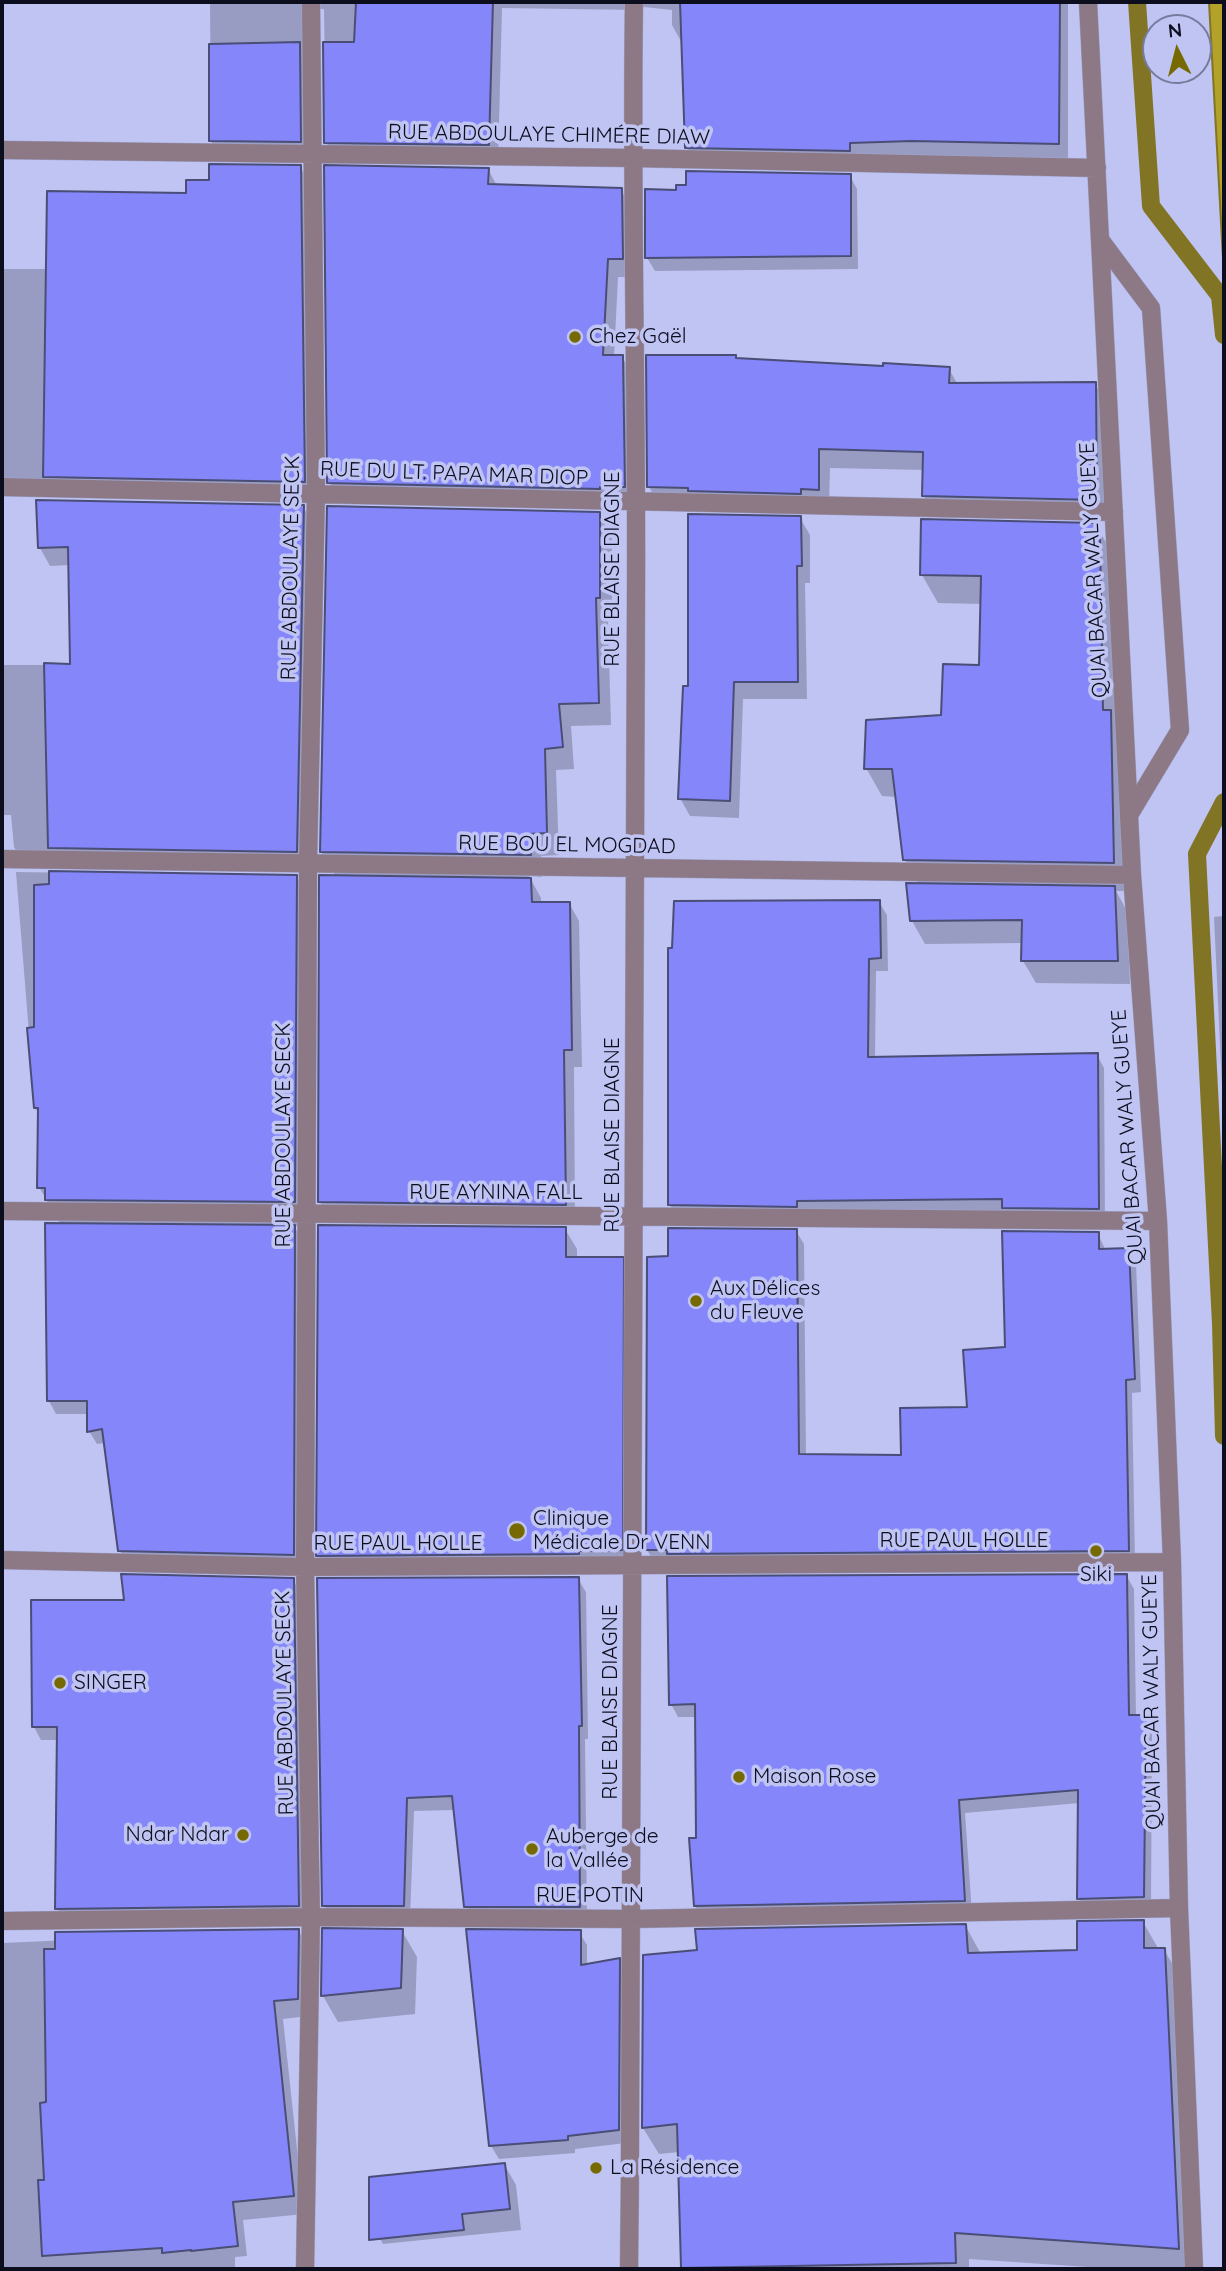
<!DOCTYPE html>
<html>
<head>
<meta charset="utf-8">
<style>
	body { margin:0 }
	#map { position:relative; width:1226px; height:2271px; overflow:hidden; background:#bfc4f3; font-family:Quicksand,sans-serif }
	canvas { display:block }
	.frame { position:absolute; inset:0; border:4px solid #0c0d1d; pointer-events:none }
	.north { position:absolute; left:1142px; top:14px; width:70px; height:70px; box-sizing:border-box; background:#bfc4f3; border:2px solid #777b9d; border-radius:50%; rotate:354deg; font-size:19px; font-weight:700; line-height:28px; text-align:center; color:#0c0d1d }
	.north::after { content:''; display:block; margin:auto; width:24px; height:32px; background:#766900; clip-path:polygon(50% 0,100% 100%,50% 72%,0 100%) }
</style>
</head>
<body>
<div id="map">
<canvas width="1226" height="2271"></canvas>
<div class="frame"></div>
<div class="north">N</div>
</div>
<script>
const ctx = document.querySelector('canvas').getContext('2d');
ctx.lineJoin = 'round';
function paint(path, color) {
  ctx.fillStyle = color;
  ctx.fill(path, 'evenodd');
}
function trace(path, color, width, dash) {
  ctx.strokeStyle = color;
  ctx.lineWidth = width;
  ctx.lineCap = dash ? 'butt' : 'round';
  ctx.setLineDash(dash || []);
  ctx.stroke(path);
}
function write(font, color, halo, rows, align = 'center') {
  ctx.font = font + ' Quicksand,sans-serif';
  ctx.lineWidth = 7;
  ctx.setLineDash([]);
  ctx.textBaseline = 'middle';
  ctx.strokeStyle = halo;
  ctx.fillStyle = color;
  for (const [text, x, y, turn = 0] of rows) {
    ctx.save();
    ctx.translate(x, y);
    ctx.rotate((+turn || 0) * Math.PI / 180);
    ctx.textAlign = isNaN(turn) ? turn : align;
    if (halo) ctx.strokeText(text, 0, 0);
    ctx.fillText(text, 0, 0);
    ctx.restore();
  }
}
const water = new Path2D(`
	M1209 2H1224V277Z`);
paint(water, '#b3a129');
trace(water, '#817525', 2);
paint(new Path2D(`
	M210 2H1068V160L697 165 687 147 682 43 672 25V10L644 7 638 10 502 8 498 162 335 159 326 142 324 9H316L310 159 221 158 211 141Z
	M300 167 312 187 315 502 2 491V269H48L211 182Z
	M488 169 497 186 621 190 632 209V277H618L614 357H622L633 376 634 506 340 501 329 482Z
	M850 176 857 189 858 269 655 271 647 258V191L678 192Z
	M735 356 737 360 884 368 949 369 958 385 1095 384 1106 403 1107 519 935 515 924 496 925 470 830 468 829 508 660 506 649 487Z
	M38 501 303 507 314 525 306 870 25 866 14 847 11 815H2V665H72L70 565 50 566 40 548Z
	M599 514 612 536V620H608L611 725 571 726 574 769 556 770 559 855 541 856 542 877 529 876 541 898V904L569 903 579 921 582 1067H574L575 1222 330 1220 320 1202 336 877 321 852Z
	M800 518 810 535V583H805L807 699H743L739 818 690 816 680 798 690 688Z
	M1096 525 1112 553 1130 891H1116L1127 911 1130 984 1036 983 1023 961V943L925 944 912 921 919 885 905 860 897 797 882 796 866 768 942 716 980 667 982 604 938 603 922 575Z
	M16 872 296 876 310 901 309 1227 294 1226 302 1240 300 1568 128 1564 120 1551 106 1443 97 1444 89 1431V1414H56L49 1401 61 1225 39 1187V1114L35 1108Z
	M879 902 887 915 888 971H876L875 1059 1097 1055 1104 1068 1105 1222 678 1218 670 1205Z
	M1224 916V1129L1214 917Z
	M565 1229 577 1249V1259H623L634 1279 633 1570 330 1575 318 1555Z
	M796 1231 804 1244 806 1456 903 1457 969 1409 1006 1348 1098 1234 1106 1251 1128 1250 1136 1263 1141 1392 1132 1393 1135 1564 655 1563 647 1550 670 1257Z
	M1126 1575 1134 1589 1136 1717H1145L1152 1730 1151 1910 1087 1912 1079 1898 1080 1803 965 1813 972 1914 703 1919 695 1906 698 1839 697 1717H678L671 1704Z
	M578 1579 586 1592 588 1739H585L587 1920 473 1919 466 1906 456 1810 414 1811 410 1919H332L324 1905 318 1580Z
	M293 1580 301 1593 306 1919 65 1922 57 1908 59 1740H41L34 1727 126 1601Z
	M1143 1922 1158 1948 1164 1950 1180 1976 1192 2269H1117L969 2259V2269H683L679 2152 659 2154 643 2128 965 1925 981 1954 1078 1952Z
	M298 1930 309 1948 308 2016 283 2019 304 2214 243 2220 247 2256 235 2257V2269H2V1943Z
	M402 1931 417 1957 415 2014 338 2022 323 1996Z
	M579 1932 587 1945V1966L620 1960 627 1974 626 2143 575 2149V2153L499 2159 491 2146Z
	M504 2164 516 2185 521 2230 383 2244 371 2224Z`), '#0003');
trace(new Path2D(`
	M1137 2 1151 206 1220 296 1224 335
	M1224 802 1197 854 1221 1324 1224 1436`), '#817525', 18);
const building = new Path2D(`
	M356 2H493L489 145 324 143 323 42H354Z
	M680 2H1060L1059 144 912 141 850 143V151L685 148Z
	M300 42 301 142 209 141V44Z
	M209 164 301 165 305 482 43 477 47 191 186 193V180H209Z
	M324 165 489 168 488 184 622 188 623 259H608L603 355H623L625 487H600V489L327 483Z
	M686 171 851 174V256L645 258V189L676 190V185H686Z
	M646 355H736V358L883 366V363L950 367 949 383 1096 382 1097 500 922 496 923 452 819 449V490L801 489V494L688 491V488L647 487Z
	M36 500 304 505 297 852 48 848 44 663 70 664 68 547 38 548Z
	M327 506 600 512V598H596L599 703 559 704 563 747 545 749 547 833 530 834 531 855 320 852Z
	M688 514 801 516 802 566H797L798 682H734L730 801 678 799 683 686H688Z
	M921 519 1097 523V538H1100L1103 710H1111L1114 863 903 860 892 769H864L866 720 941 715 943 664 979 665 981 576 920 575Z
	M49 871 297 875 295 1202 45 1200V1188H37L38 1108H34L27 1028 34 1027V885L49 884Z
	M319 875 531 878 532 902H570L572 1050H564L566 1205 318 1202Z
	M906 883 1115 886 1118 961H1021L1022 920 910 921Z
	M880 900 881 958 869 959 868 1057 1098 1053 1099 1209 1002 1208V1199L797 1201V1207L668 1205V948H672L674 901Z
	M45 1223 295 1225 294 1555 118 1551 102 1429 87 1432V1401H47Z
	M318 1225 566 1227V1257H624L623 1550 579 1551V1554L316 1556Z
	M668 1228 797 1229 799 1454 901 1455 900 1408 967 1407 963 1350 1005 1347 1002 1231 1099 1232V1249L1129 1248 1135 1379 1126 1380 1129 1551 667 1554V1550H646L647 1257 668 1256Z
	M121 1574 294 1578 299 1906 55 1909 57 1727H32L31 1600H124Z
	M1127 1574 1129 1715H1146L1144 1897 1077 1899 1078 1790 959 1800 965 1901 694 1906 689 1838H696L695 1704 669 1705 667 1576Z
	M579 1577 582 1726H579L580 1907H464L452 1796 407 1798 404 1906H322L317 1578Z
	M1144 1920V1948H1165L1179 2249 955 2233 956 2263 681 2268 677 2124 642 2128 643 1955 697 1950 695 1929 966 1924 968 1953 1077 1950V1921Z
	M322 1928 403 1929 401 1988 321 1996Z
	M299 1929 298 1999 274 2001 294 2196 233 2202 238 2246 191 2251V2250L162 2253V2248L42 2256 38 2180H44L40 2103 46 2102 44 1949H55V1932Z
	M466 1929 581 1930V1965L620 1958 619 2130 568 2136V2140L489 2146Z
	M505 2163 510 2209 462 2214 464 2230 369 2240V2177Z`);
paint(building, '#8486f9');
trace(building, '#4a4d75', 2);
const lane = new Path2D(`
	M1101 241 1151 308 1180 730 1129 815`);
const street = new Path2D(`
	M1088 2 1132 875 1158 1221 1172 1562 1179 1908 1194 2269
	M2 150 632 158 1097 168
	M2 487 1114 512
	M2 859 1132 875
	M2 1211 1158 1221
	M2 1560 305 1567 1172 1562
	M2 1921 311 1917 633 1919 1179 1908
	M305 2269 311 1917 305 1567 308 864 316 493 311 2
	M629 2269C635 1711 636 1153 636 594 637 397 631 199 634 2`);
trace(lane, '#9fa3cc', 19);
trace(street, '#9fa3cc', 19);
trace(lane, '#8d7986', 18);
trace(street, '#8d7986', 18);
for (const [x, y, r, color] of [
	[575,337,7,"#766900"],
	[696,1301,7,"#766900"],
	[517,1531,9,"#766900"],
	[1096,1551,7,"#766900"],
	[60,1683,7,"#766900"],
	[739,1777,7,"#766900"],
	[243,1835,7,"#766900"],
	[532,1849,7,"#766900"],
	[596,2168,7,"#766900"]
]) {
  const dot = new Path2D();
  dot.arc(x, y, r, 0, 2 * Math.PI);
  ctx.fillStyle = color;
  ctx.fill(dot);
  trace(dot, '#bfc4f3', 2.5);
}
write('21px', '#0c0d1d', '#bfc4f3', [
	["RUE ABDOULAYE CHIMÉRE DIAW",549,135,1],
	["RUE DU LT. PAPA MAR DIOP",454,474,2],
	["RUE ABDOULAYE SECK",291,568,-89],
	["RUE BLAISE DIAGNE",613,569,-90],
	["QUAI BACAR WALY GUEYE",1094,570,-93],
	["RUE BOU EL MOGDAD",567,845,1],
	["RUE ABDOULAYE SECK",284,1135,-90],
	["RUE BLAISE DIAGNE",613,1135,-90],
	["QUAI BACAR WALY GUEYE",1128,1137,-94],
	["RUE AYNINA FALL",496,1193],
	["RUE PAUL HOLLE",964,1541],
	["RUE PAUL HOLLE",398,1544],
	["RUE BLAISE DIAGNE",611,1702,-90],
	["QUAI BACAR WALY GUEYE",1152,1702,-91],
	["RUE ABDOULAYE SECK",285,1703,-91],
	["RUE POTIN",590,1896]
]);
write('21px', '#0c0d1d', '#bfc4f3', [
	["Chez Gaël",589,337],
	["Aux Délices",710,1289],
	["du Fleuve",710,1313],
	["Clinique",533,1519],
	["Médicale Dr VENN",533,1543],
	["Siki",1096,1575,"center"],
	["SINGER",74,1683],
	["Maison Rose",753,1777],
	["Ndar Ndar",229,1835,"right"],
	["Auberge de",546,1837],
	["la Vallée",546,1861],
	["La Résidence",610,2168]
], 'left');
</script>
</body>
</html>
